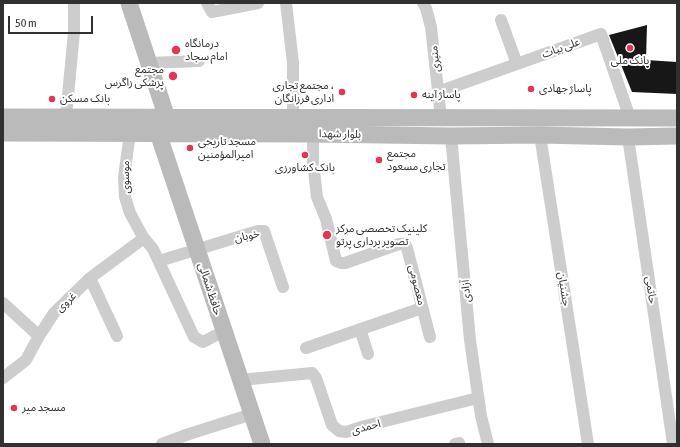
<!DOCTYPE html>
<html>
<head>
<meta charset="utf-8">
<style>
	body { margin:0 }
	#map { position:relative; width:680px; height:447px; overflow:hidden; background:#fff; font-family:"Asap Condensed",sans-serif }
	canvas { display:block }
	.frame { position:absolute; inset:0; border:4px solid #303030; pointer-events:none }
	.scale { position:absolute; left:8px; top:16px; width:85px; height:18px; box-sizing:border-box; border:2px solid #303030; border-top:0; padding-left:5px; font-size:12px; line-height:14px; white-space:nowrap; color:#303030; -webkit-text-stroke:3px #fff; paint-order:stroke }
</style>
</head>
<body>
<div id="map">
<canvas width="680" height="447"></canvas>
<div class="frame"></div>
<div class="scale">50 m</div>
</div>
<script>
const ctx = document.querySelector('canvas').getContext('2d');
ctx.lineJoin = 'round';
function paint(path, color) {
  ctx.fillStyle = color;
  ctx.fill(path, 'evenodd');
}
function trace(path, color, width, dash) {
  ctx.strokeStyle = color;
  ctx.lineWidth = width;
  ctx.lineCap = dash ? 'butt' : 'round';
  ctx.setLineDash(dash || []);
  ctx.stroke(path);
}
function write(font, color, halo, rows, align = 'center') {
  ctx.font = font + ' "Asap Condensed","Noto Sans Arabic",sans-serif';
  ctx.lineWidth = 4;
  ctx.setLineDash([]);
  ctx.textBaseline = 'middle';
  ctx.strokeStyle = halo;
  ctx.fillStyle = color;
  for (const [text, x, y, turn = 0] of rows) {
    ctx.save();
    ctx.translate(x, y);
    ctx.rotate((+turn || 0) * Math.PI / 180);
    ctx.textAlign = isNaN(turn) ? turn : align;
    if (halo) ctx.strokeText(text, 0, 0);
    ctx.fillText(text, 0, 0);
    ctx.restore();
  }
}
paint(new Path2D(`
	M647 25 646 60 677 62V94L632 92 609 35Z`), '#171717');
trace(new Path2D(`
	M207 3 212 12 258 3
	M286 3 293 63V118
	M423 3 426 8 431 27 441 118
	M501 20 517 64
	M149 63 199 61
	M438 92 601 34 630 118
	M66 117 74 32V3
	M130 133 124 177 125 197 130 213 143 237 153 249 194 337 203 342 224 331
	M313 134V162L317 197 326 219 336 261 341 263H345L399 244H405L407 248 430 337
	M540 135 588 444
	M451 136 470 340 481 416 488 444
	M628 137 673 444
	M159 261 258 231H264L283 287
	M90 278 117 336
	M3 303 39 336
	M360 329 368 354
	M306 348 422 308
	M3 378 26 360 39 336 54 313 90 278 144 238
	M240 380 312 373 316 378 332 425 339 431 346 432 365 426 478 398
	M162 444 189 434 252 414
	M455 444 459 443`), '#cdcdcd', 12);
trace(new Path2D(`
	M129 3 167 118
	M3 117 677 118
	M3 133 313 134 451 136 540 135 628 137 677 136
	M158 133 262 444`), '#bababa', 17);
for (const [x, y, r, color] of [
	[630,48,4,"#e43555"],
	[176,50,5,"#e43555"],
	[173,76,5,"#e43555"],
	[531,89,4,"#e43555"],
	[342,92,4,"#e43555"],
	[414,95,4,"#e43555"],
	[52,99,4,"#e43555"],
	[190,148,4,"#e43555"],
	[305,155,4,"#e43555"],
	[379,160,4,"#e43555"],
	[327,235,5,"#e43555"],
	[14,408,4,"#e43555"]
]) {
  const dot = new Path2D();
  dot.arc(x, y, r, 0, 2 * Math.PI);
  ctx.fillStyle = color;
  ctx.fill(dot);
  trace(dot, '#fff', 1.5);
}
write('11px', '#303030', '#fff', [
	["درمانگاه",185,44],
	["امام سجاد",185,57],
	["بانک ملی",630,61,"center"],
	["مجتمع",164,70,"right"],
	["پزشکی زاگرس",164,83,"right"],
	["مجتمع تجاری ،",334,86,"right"],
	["اداری فرزانگان",334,99,"right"],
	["پاساژ جهادی",539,89],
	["پاساژ آینه",422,95],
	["بانک مسکن",60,99],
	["مسجد تاریخی",198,142],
	["امیرالمؤمنین",198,155],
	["مجتمع",387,154],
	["تجاری مسعود",387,167],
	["بانک کشاورزی",305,168,"center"],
	["کلینیک تخصصی مرکز",336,229],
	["تصویر برداری پرتو",336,242],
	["مسجد میر",22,408]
], 'left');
write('11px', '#303030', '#fff', [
	["علی بیات",561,48,-20],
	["منیری",435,59,-96],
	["بلوار شهدا",340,134,1],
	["موسوی",126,177,-90],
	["خوبان",247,236,-12],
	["معصومی",417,285,76],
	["حافظ شمالی",210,289,72],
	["جشنیان",564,289,81],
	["حاتمی",651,290,82],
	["آزادی",466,291,-95],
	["غروی",66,302,-43],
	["احمدی",366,427,-15]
]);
</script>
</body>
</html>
